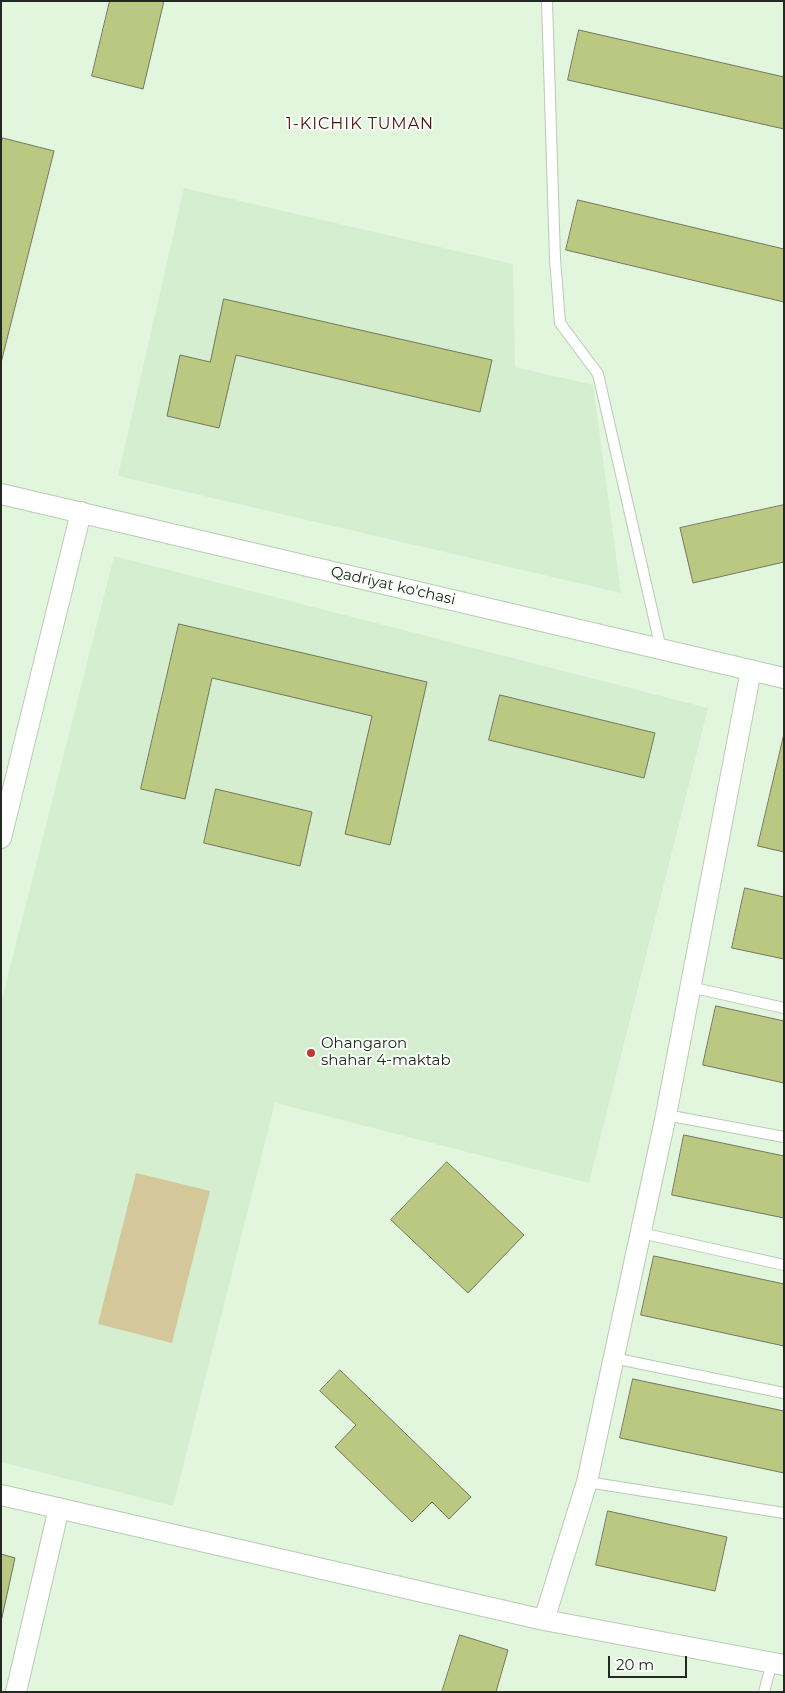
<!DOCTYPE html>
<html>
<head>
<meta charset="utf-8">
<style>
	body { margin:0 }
	#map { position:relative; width:785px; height:1693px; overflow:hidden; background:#e2f6de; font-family:Montserrat,sans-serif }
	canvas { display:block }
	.frame { position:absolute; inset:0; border:2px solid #222920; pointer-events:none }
	.scale { position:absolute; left:608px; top:1656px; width:79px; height:22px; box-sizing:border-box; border:2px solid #222920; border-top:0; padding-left:6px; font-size:15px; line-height:18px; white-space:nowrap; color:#222920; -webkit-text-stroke:4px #fafef9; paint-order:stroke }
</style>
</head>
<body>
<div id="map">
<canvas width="785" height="1693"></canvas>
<div class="frame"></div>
<div class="scale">20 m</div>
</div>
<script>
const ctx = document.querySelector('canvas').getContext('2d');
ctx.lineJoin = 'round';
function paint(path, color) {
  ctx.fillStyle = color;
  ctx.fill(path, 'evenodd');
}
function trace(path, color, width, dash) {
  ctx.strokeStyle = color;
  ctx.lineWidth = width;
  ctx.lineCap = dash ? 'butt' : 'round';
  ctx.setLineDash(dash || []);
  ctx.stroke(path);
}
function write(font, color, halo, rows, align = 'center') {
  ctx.font = font + ' Montserrat,sans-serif';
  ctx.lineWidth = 4;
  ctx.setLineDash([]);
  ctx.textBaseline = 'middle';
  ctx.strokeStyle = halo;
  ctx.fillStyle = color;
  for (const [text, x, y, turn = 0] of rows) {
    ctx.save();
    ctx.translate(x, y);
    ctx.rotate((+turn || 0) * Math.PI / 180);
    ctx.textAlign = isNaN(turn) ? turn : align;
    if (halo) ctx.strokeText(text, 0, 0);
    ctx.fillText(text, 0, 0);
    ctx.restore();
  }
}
paint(new Path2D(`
	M184 188 513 264 515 367 593 385 621 593 118 476Z
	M114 556 708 708 589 1183 275 1103 173 1506 1 1462V1003Z`), '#d5eecf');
paint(new Path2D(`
	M136 1173 210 1191 172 1343 98 1324Z`), '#d4c79a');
const building = new Path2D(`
	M110 1H164L143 89 92 76Z
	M579 30 784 77V129L568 80Z
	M3 138 54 151 1 363V143Z
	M578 200 784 249V302L566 250Z
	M224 299 492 360 480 412 236 355 219 428 167 416 180 355 210 362Z
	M784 505V562L693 583 680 528Z
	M179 624 427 682 390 845 345 834 372 716 212 678 185 799 141 789Z
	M500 695 655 733 644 778 489 740Z
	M784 734V852L758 846Z
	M216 789 312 812 300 866 204 843Z
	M745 888 784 897V959L732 948Z
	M716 1006 784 1021V1083L703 1065Z
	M684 1135 784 1156V1218L672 1195Z
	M447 1162 524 1235 468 1293 391 1220Z
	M654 1256 784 1284V1346L641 1315Z
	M340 1370 471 1497 449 1519 432 1502 412 1522 335 1447 356 1425 320 1391Z
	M633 1379 784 1411V1473L620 1438Z
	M608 1511 727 1537 715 1591 596 1565Z
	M1 1554 15 1558 1 1622Z
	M460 1635 508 1650 496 1692H442Z`);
paint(building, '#bbc881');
trace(building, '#72785e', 1);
const service = new Path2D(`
	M547 1 555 259 560 323 598 374 661 649
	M690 987 784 1008
	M666 1115 784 1137
	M641 1233 784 1265
	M613 1358 784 1393
	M587 1482 784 1513
	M764 1692 772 1662`);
const minor = new Path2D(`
	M1 494 784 678
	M1 838 81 512
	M1 1495 544 1620 784 1665
	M544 1620 587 1482 666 1115 751 670
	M16 1692 59 1508`);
trace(service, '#b7cbb3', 12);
trace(minor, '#b7cbb3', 22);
trace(service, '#fff', 10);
trace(minor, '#fff', 20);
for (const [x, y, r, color] of [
	[311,1053,5,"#c43535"]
]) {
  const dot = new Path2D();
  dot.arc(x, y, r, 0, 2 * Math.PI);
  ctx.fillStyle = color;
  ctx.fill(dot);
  trace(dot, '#fafef9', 2);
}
write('15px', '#222920', '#fafef9', [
	["Qadriyat ko'chasi",393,586,13]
]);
write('15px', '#222920', '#fafef9', [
	["Ohangaron",321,1044],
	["shahar 4-maktab",321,1061]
], 'left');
ctx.letterSpacing = '1px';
write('16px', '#530e0f', '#fafef9', [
	["1-KICHIK TUMAN",360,124]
]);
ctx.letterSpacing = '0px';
</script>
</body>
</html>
